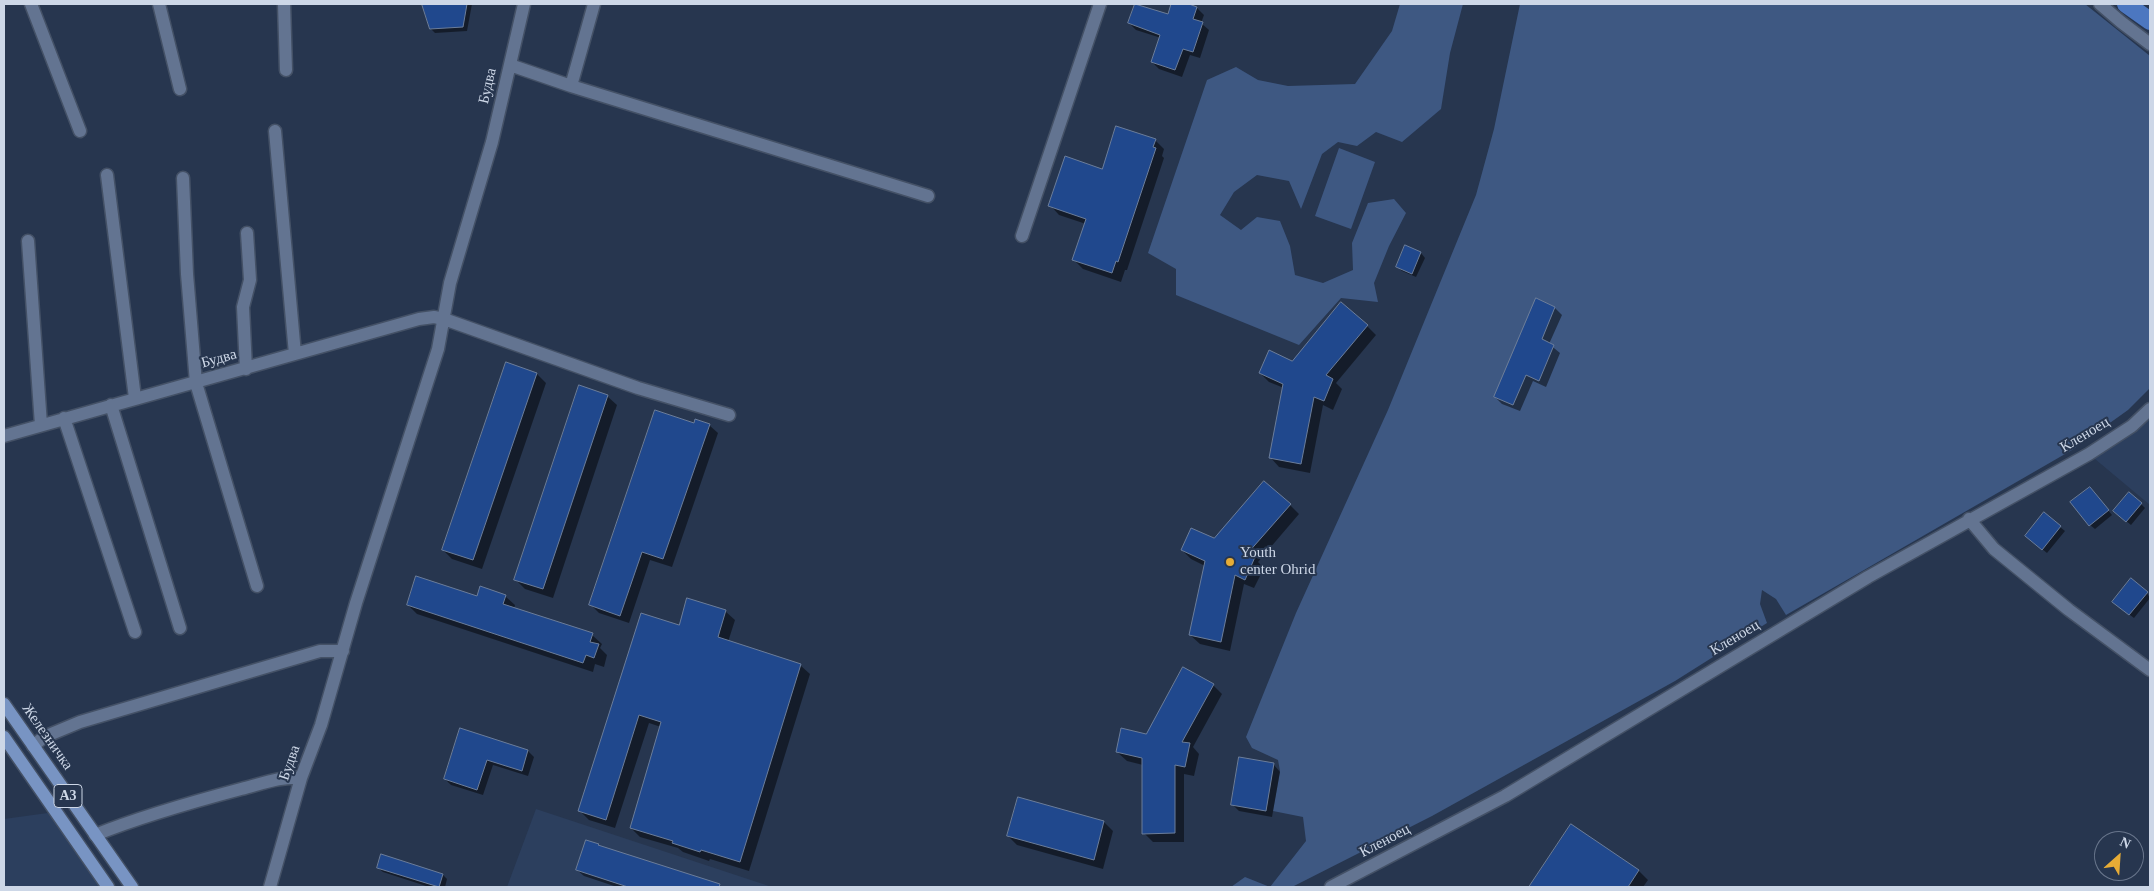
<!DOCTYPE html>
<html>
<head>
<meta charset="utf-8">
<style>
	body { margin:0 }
	#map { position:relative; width:2154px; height:891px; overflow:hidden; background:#27364f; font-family:"Times New Roman",serif }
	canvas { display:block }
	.frame { position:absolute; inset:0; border:5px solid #cdd7e7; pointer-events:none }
	.north { position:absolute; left:2094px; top:831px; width:50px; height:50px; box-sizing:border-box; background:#27364f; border:1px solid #69768c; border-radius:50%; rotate:26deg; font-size:14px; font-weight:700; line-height:20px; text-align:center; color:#cdd7e7 }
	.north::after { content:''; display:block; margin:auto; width:18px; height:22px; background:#e7ac36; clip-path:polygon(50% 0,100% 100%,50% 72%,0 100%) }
</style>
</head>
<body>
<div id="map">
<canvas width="2154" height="891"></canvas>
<div class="frame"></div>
<div class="north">N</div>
</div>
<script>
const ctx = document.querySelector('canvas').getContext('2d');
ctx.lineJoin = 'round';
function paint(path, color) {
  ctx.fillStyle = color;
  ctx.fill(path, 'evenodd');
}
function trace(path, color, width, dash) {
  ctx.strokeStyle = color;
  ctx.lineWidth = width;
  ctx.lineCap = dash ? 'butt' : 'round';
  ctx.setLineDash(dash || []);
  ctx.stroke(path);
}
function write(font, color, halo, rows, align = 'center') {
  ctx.font = font + ' "Times New Roman",serif';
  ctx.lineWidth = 4;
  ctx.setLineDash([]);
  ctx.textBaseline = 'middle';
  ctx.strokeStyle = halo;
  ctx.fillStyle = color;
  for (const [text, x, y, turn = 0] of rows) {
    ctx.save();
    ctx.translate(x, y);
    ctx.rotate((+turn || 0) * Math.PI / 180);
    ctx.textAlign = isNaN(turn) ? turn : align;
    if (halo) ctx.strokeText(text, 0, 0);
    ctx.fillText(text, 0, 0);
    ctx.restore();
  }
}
paint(new Path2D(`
	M2150 409V505L2089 454Z
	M536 809 772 887H507Z
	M55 812 108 887H4V819Z`), '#2c3f5e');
paint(new Path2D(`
	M1400 4H1463L1450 53 1441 109 1402 142 1376 132 1357 146 1338 142 1322 154 1301 209 1289 181 1257 175 1234 192 1220 215 1241 230 1257 217 1280 221 1290 246 1295 275 1323 283 1353 270 1352 243 1368 203 1394 199 1406 213 1389 246 1374 283 1378 302 1341 298 1299 345 1176 295V269L1148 253 1207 80 1236 67 1258 80 1288 86 1355 84 1392 31Z
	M1520 4H2085L2150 56V388L2128 410 2072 450 1786 615 1776 599 1762 590 1760 604 1767 623 1675 681 1432 816 1292 887H1231L1245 877 1270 887 1306 841 1303 817 1273 811 1280 771 1278 760 1252 748 1246 737 1296 613 1388 410 1476 195 1494 129Z
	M1339 148 1375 162 1351 229 1315 216Z`), '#3e5882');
paint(new Path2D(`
	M423 4H472L467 31 435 33 431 29Z
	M1136 4 1169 15 1172 4H1185L1197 8 1204 15 1201 23 1209 30 1200 58 1190 55 1182 77 1159 69 1152 62 1161 38 1136 30 1129 23Z
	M1155 140 1164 149 1162 156 1164 158 1127 270H1125L1121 282 1083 269 1074 260 1086 224 1059 215 1050 205 1103 170Z
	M1406 247 1421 253 1425 258 1416 277 1402 271 1397 266Z
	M1555 308 1562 315 1549 344 1560 353 1546 387 1533 381 1520 411 1502 404 1495 397Z
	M1367 326 1376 335 1336 383 1342 389 1333 410 1323 405 1310 473 1279 467 1270 457 1284 388 1269 382 1260 373 1293 362Z
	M537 374 546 383 482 569 452 559 443 550Z
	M607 396 617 405 553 598 525 589 515 579Z
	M695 424 709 425 718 433 672 567 650 560 629 623 599 613 591 605Z
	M2094 493 2112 515 2095 529 2090 525Z
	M2141 504 2145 508 2131 525 2119 515Z
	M1290 505 1299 514 1258 562 1264 568 1254 588 1244 584 1230 651 1200 644 1190 635 1205 566 1191 559 1182 550 1215 540Z
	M2060 527 2065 531 2047 553 2031 540Z
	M2147 593 2150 598 2134 618 2118 606Z
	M505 596 515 605 514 609 592 635 602 644 600 648 607 655 604 667 595 664 593 672 417 614 408 605Z
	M725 611 735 620 728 642 800 665 810 674 749 871 710 859 709 861 683 852 678 848 640 837 631 828 661 727 649 723 615 828 589 820 580 811 680 627Z
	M1213 685 1222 694 1193 747 1199 754 1194 776 1184 774V842H1153L1144 833 1143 765 1127 761 1117 752 1147 735Z
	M461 730 528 751 534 757 528 776 493 765 483 795 451 785 445 779Z
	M1274 765 1280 772 1272 817 1239 811 1232 804Z
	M1018 798 1104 822 1113 831 1103 869 1017 845 1008 836Z
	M1571 826 1639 871 1648 880 1643 887H1531Z
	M382 856 443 875 447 879 445 887H429L383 872 378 868Z
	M577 870 704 885V887H617L584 876Z`), '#0007');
trace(new Path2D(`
	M2126 4 2150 21`), '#4c77c0', 18);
const building = new Path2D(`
	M422 4H467L463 27 430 29Z
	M1135 4 1168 14 1171 4H1189L1197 7 1193 19 1203 22 1193 52 1183 49 1175 70 1151 62 1160 35 1128 23Z
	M1116 126 1156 139 1153 147 1156 148 1118 262 1116 261 1112 273 1072 260 1086 219 1048 206 1065 156 1102 169Z
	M1405 245 1421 252 1412 274 1396 267Z
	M1536 298 1555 307 1542 339 1554 345 1539 381 1526 375 1513 405 1494 397Z
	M1341 302 1368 325 1326 375 1333 379 1324 401 1314 397 1301 464 1269 458 1283 384 1259 373 1269 350 1292 361Z
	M506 362 537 373 473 560 442 550Z
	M579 385 608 395 543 589 514 580Z
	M655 410 694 423 695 419 710 424 663 559 642 552 620 616 589 605Z
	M1264 481 1291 504 1247 554 1255 557 1245 580 1235 575 1221 642 1189 635 1205 561 1181 550 1191 528 1214 538Z
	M2090 487 2109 510 2089 526 2070 502Z
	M2129 492 2142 503 2126 522 2113 511Z
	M2044 512 2061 526 2042 550 2025 536Z
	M416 576 477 596 480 586 506 595 503 604 593 633 590 642 599 644 594 658 586 655 583 663 407 605Z
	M2131 578 2148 592 2129 615 2112 602Z
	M687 598 726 610 718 637 801 664 740 862 701 850 700 852 672 843 673 841 630 828 661 722 639 715 606 820 578 811 641 613 679 625Z
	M1183 667 1214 684 1182 742 1190 743 1185 767 1175 765V833L1142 834V758L1116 752 1121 728 1146 734Z
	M460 728 528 750 522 771 487 760 477 790 444 779Z
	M1239 757 1274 763 1266 811 1231 805Z
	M1018 797 1104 821 1094 860 1007 836Z
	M1571 824 1639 870 1628 887H1529Z
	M586 840 599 844 598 845 720 884 719 887H628L576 870Z
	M381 854 443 874 439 887 377 868Z`);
paint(building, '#20488d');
trace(building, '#6b7d9a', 1);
const minor = new Path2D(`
	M31 4 80 131
	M159 4 180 89
	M284 4 286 70
	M2100 4 2121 22 2150 44
	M510 65 571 86 928 196
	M571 86 594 4
	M275 131 295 354
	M107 175 135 398
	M183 178 187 274 196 383 257 586
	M1022 236 1100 4
	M28 241 41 425
	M246 369 243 307 250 280 247 233
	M111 405 180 628
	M64 418 135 632
	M4 436 419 319 434 317 444 319 638 388 729 415
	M1969 519 1994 549 2069 610 2150 670
	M33 746 44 737 80 722 320 651H343
	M95 835C142 816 192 802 241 789 261 784 281 776 301 778
	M270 887 301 778 321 725 356 603 438 349 450 283 492 142 524 4
	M1331 887 1505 796 1868 577 2089 454 2132 426 2150 409`);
const major = new Path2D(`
	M4 704 132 887
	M4 737 108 887`);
trace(minor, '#445166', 15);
trace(major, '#445166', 15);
trace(minor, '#637491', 12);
trace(major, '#7894c3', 12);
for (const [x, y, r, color] of [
	[1230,562,5,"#e7ac36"]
]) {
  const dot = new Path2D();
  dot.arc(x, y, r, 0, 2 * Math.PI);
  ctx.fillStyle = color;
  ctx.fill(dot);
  trace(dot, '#27364f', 2);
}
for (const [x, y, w] of [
	[68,796,28]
]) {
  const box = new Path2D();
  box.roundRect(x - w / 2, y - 11.5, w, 23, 4);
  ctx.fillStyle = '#27364f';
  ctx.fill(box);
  trace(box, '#cdd7e7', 1);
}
write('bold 14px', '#cdd7e7', null, [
	["A3",68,796]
]);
write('15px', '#cdd7e7', '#27364f', [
	["Будва",488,86,-77],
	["Будва",219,359,-15],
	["Кленоец",2085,435,-31],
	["Кленоец",1735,638,-31],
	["Железничка",47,737,55],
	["Будва",290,763,-71],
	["Кленоец",1385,841,-28]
]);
write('15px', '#cdd7e7', '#27364f', [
	["Youth",1240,553],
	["center Ohrid",1240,570]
], 'left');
</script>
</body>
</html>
